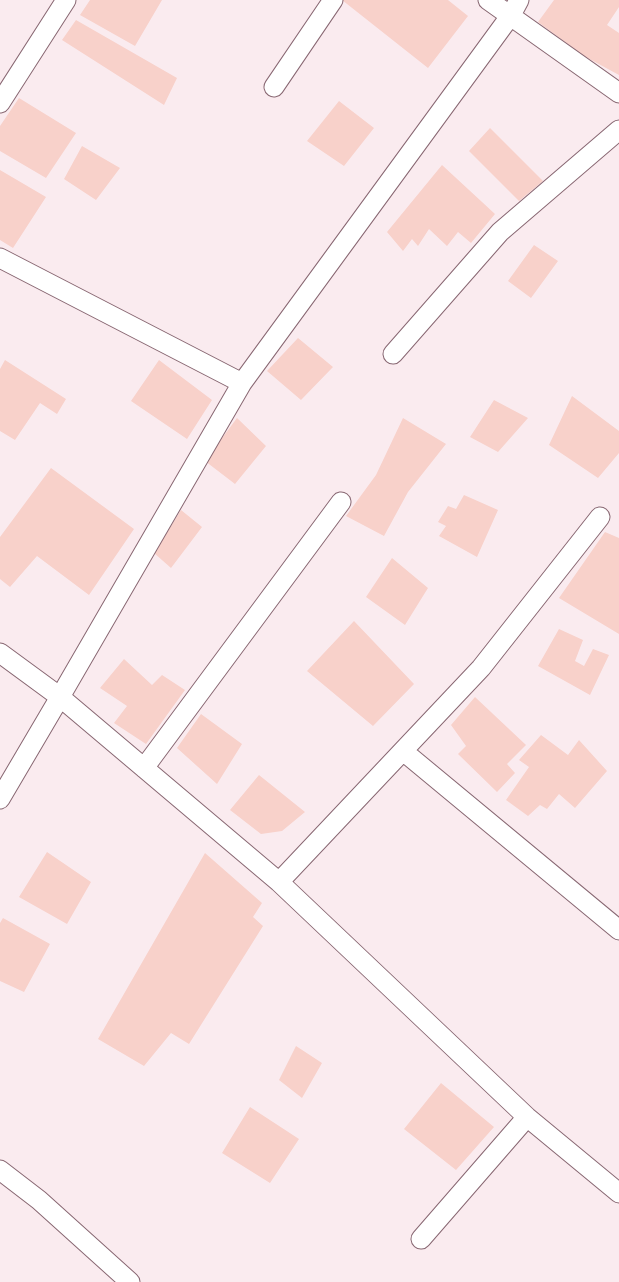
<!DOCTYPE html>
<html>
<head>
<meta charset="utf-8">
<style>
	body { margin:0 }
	canvas { display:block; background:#faebef }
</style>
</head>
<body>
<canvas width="619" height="1282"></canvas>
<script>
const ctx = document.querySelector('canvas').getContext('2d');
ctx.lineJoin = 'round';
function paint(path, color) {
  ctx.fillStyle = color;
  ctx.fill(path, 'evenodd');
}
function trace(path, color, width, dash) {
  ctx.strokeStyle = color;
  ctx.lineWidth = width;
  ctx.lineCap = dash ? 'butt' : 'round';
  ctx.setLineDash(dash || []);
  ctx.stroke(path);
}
paint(new Path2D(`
	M90 0H162L135 46 80 15Z
	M342 0H448L468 16 428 68Z
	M554 0H619V7L607 25 619 33V75L584 56 538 22Z
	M76 20 177 78 164 105 62 40Z
	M19 98 76 133 46 178 0 151V126Z
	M339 101 374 128 344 166 307 141Z
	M490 128 543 181 519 201 469 151Z
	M82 146 120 168 96 200 64 179Z
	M442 165 495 214 471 243 458 232 447 246 429 229 418 246 412 239 403 251 387 232Z
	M0 170 46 197 13 248 0 240Z
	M534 245 558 261 531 298 508 281Z
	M298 338 333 367 301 400 267 371Z
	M5 360 66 399 57 414 40 403 15 440 0 431V369Z
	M159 360 212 400 187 439 131 401Z
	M572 396 619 431V453L598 478 549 445Z
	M494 400 528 418 498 452 470 437Z
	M237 418 266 446 235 484 205 461Z
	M403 418 446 444 408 492 384 536 346 516 376 475Z
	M51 468 134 529 89 595 37 556 10 587 0 579V537Z
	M464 495 498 510 477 557 439 536 446 526 438 522 448 506 456 509Z
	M181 510 202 527 171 568 154 553Z
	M605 532 619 538V634L559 598Z
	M392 558 428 588 405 625 366 597Z
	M354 621 414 684 373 726 307 671Z
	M559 629 583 640 575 661 584 666 593 649 609 655 590 695 538 666Z
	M124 659 152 685 162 675 185 690 146 744 114 723 127 706 100 688Z
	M475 697 526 745 507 764 515 773 497 792 458 754 466 746 451 725Z
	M201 714 242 744 217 784 177 748Z
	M541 735 568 755 579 740 607 771 575 808 559 794 547 809 540 805 528 816 506 800 529 767 519 760Z
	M259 775 305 812 282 831 261 834 230 810Z
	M47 852 91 882 67 924 19 897Z
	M205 853 262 903 253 917 263 926 189 1044 171 1033 144 1066 98 1039Z
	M3 918 50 944 24 992 0 981V923Z
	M296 1046 322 1063 302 1098 279 1080Z
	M441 1083 494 1127 456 1170 404 1129Z
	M250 1107 299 1139 270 1183 222 1153Z`), '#f8d1ca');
const minor = new Path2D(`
	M488 0 619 93
	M274 87 333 0
	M0 103 66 0
	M0 258 242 383
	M393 354 500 232 619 130
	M0 653 60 697 279 882 527 1117 619 1193
	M403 751 619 930
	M144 768 341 502
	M0 799 60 697 242 383 511 15 519 0
	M279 882 481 668 600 517
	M0 1170 39 1200 130 1282
	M421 1239 527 1117`);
trace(minor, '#886772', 21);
trace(minor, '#fff', 19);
</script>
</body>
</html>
